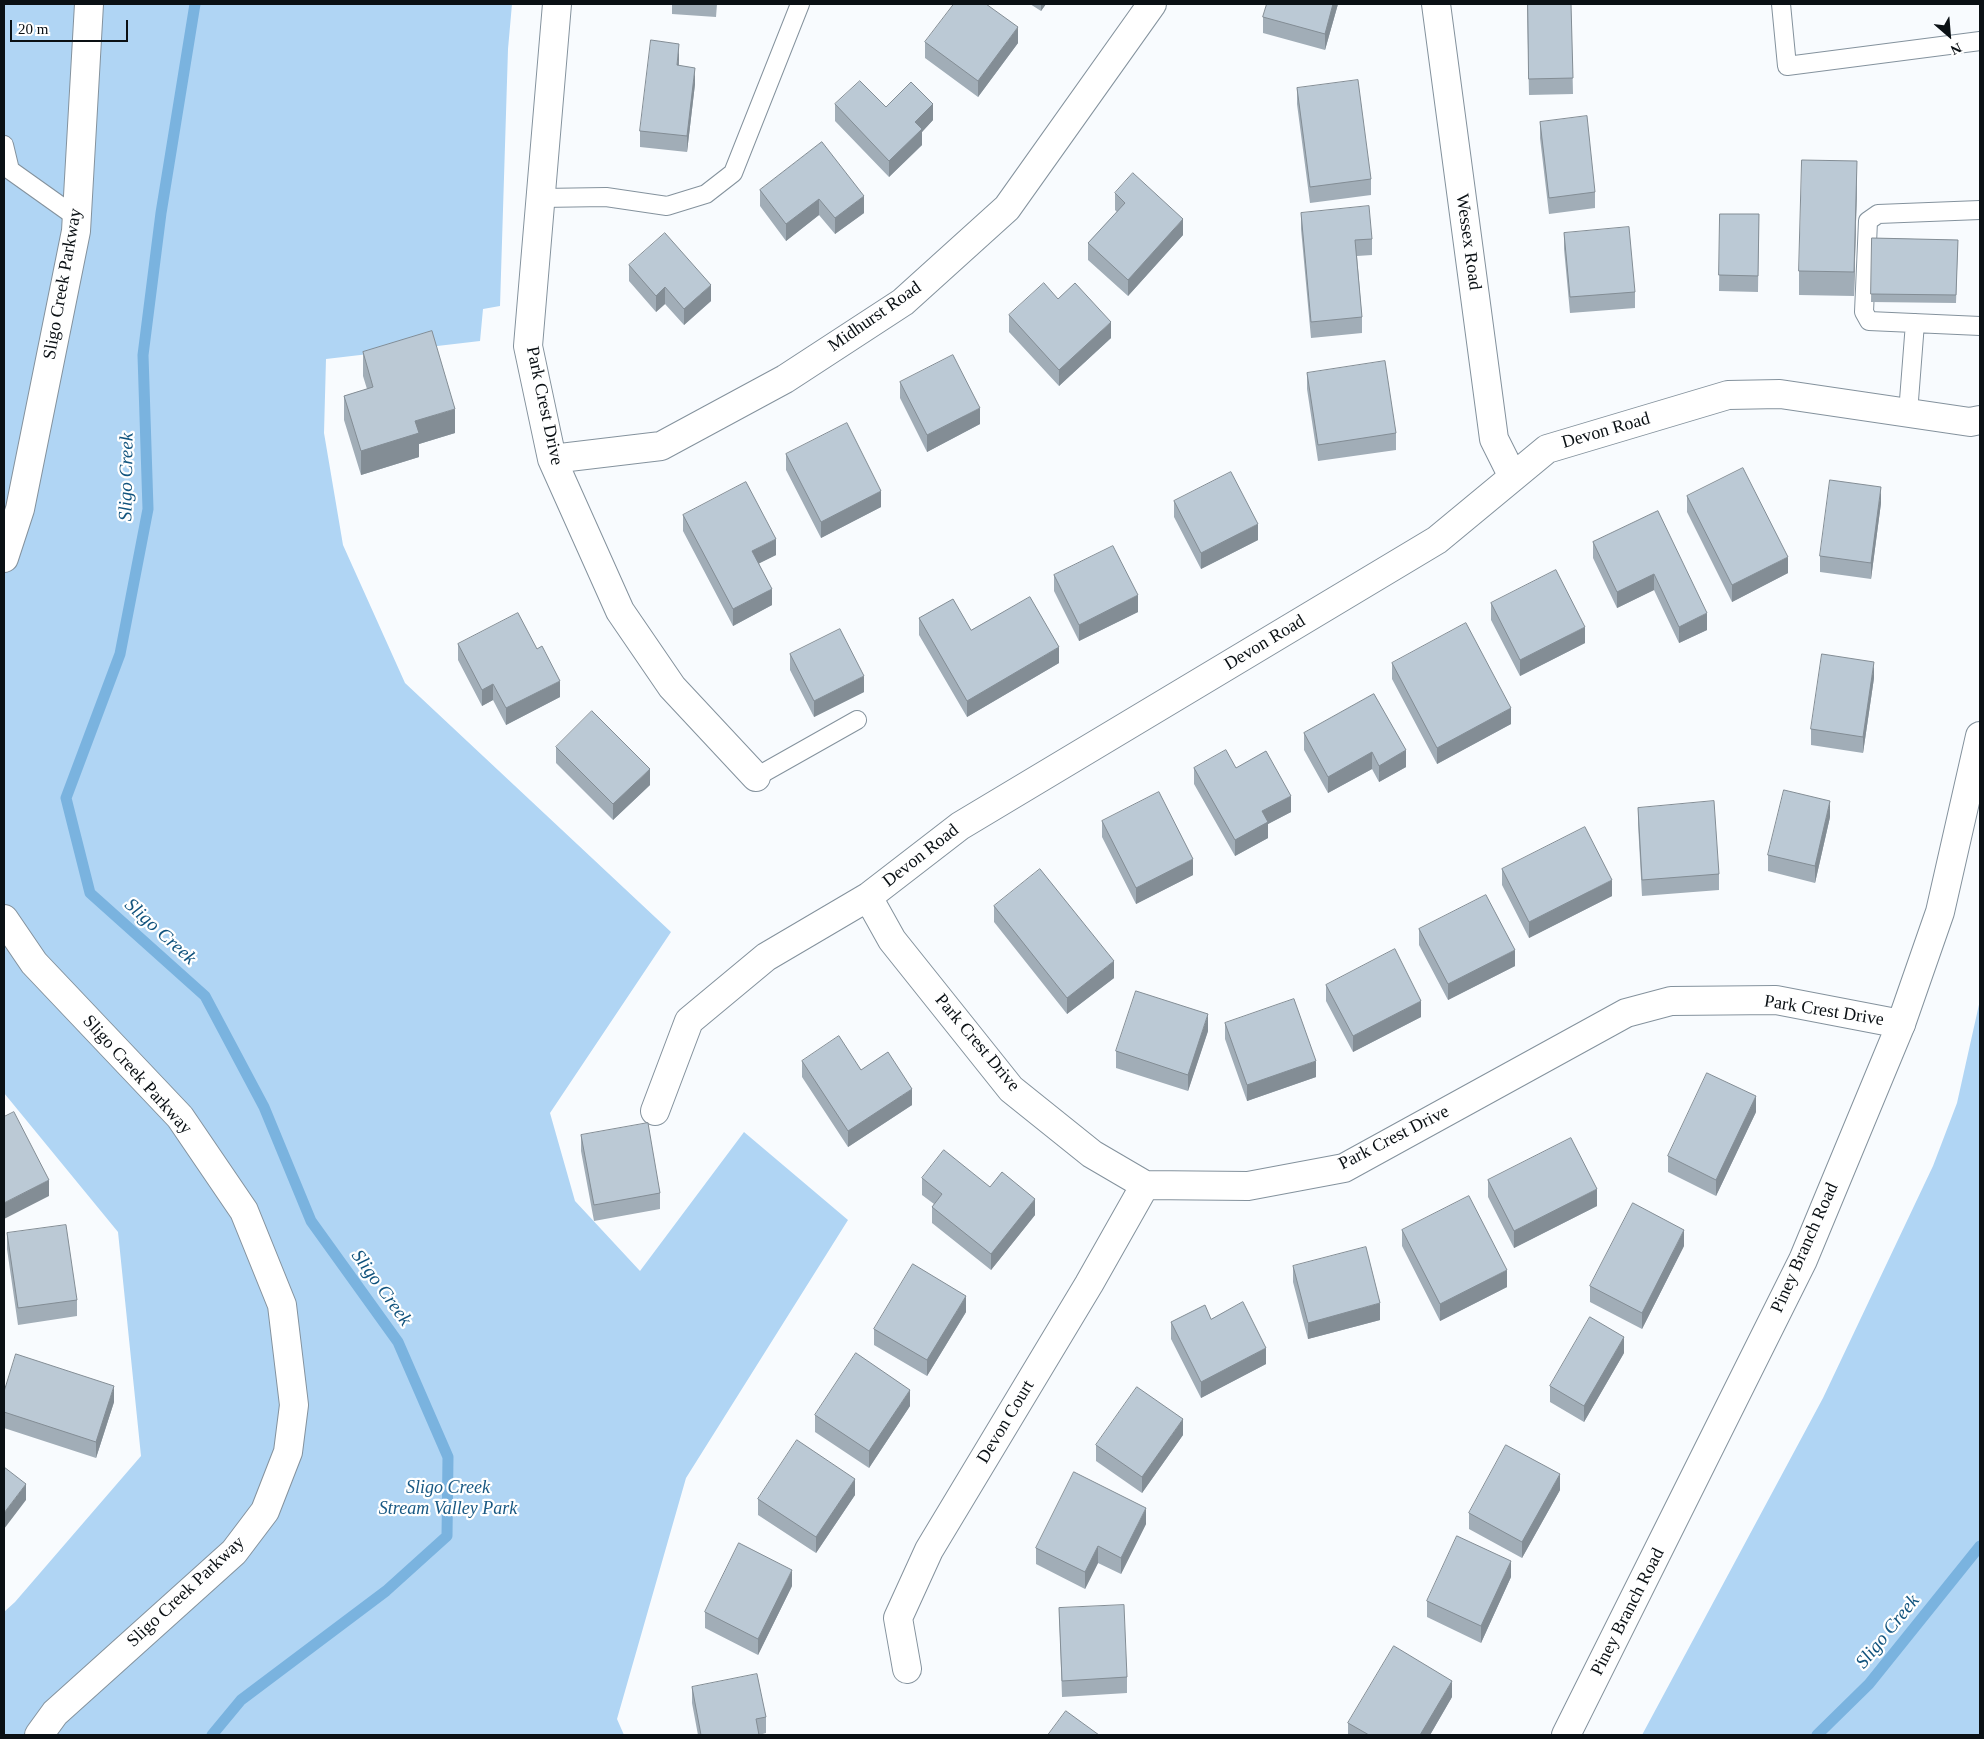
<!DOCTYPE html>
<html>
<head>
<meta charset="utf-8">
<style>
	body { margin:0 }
	#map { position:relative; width:1984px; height:1739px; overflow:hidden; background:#f8fbfe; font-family:Georgia,serif }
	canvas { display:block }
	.frame { position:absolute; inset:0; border:5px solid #0a1014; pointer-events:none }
	.north { position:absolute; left:1924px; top:10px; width:50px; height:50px; -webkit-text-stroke:4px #fff; paint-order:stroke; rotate:153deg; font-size:14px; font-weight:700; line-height:20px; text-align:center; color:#0a1014 }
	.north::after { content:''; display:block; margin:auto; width:18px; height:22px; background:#0a1014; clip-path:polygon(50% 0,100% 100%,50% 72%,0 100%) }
	.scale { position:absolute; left:10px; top:20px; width:118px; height:22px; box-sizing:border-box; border:2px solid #0a1014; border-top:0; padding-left:6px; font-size:15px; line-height:18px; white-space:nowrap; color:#0a1014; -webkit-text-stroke:4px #fff; paint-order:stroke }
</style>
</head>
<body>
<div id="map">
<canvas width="1984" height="1739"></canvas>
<div class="frame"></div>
<div class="north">N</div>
<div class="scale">20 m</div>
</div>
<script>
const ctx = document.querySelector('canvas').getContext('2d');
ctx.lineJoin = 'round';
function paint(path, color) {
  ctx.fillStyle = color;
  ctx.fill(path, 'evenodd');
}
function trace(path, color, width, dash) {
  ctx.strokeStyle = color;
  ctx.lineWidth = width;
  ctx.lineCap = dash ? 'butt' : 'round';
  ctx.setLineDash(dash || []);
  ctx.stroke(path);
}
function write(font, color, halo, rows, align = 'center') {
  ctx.font = font + ' Georgia,serif';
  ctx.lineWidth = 4.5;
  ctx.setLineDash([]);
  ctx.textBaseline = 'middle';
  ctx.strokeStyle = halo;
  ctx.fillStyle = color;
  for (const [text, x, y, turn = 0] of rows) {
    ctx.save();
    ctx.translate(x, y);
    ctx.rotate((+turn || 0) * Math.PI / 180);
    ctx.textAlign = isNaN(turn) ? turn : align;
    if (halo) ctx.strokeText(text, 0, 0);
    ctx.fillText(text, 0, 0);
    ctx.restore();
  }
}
paint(new Path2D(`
	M4 4H512L508 49 500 306 483 309 480 341 326 359 324 433 343 545 405 683 671 932 550 1113 575 1201 640 1271 744 1132 848 1220 686 1478 617 1719 624 1735H4V1612L15 1602 141 1456 118 1232 4 1093Z
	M1980 1000V1735H1642L1823 1398 1933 1166 1957 1103Z`), '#b0d5f4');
trace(new Path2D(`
	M195 4 161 213 143 355 148 509 120 654 66 798 90 893 205 996 264 1107 311 1221 398 1342 448 1457 447 1536 386 1591 241 1700 212 1735
	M1817 1735 1869 1684 1980 1546`), '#7ab3df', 11);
const lane = new Path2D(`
	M1781 4 1787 66 1980 41
	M4 145 10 170 76 217
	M541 198 606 197 667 206 706 194 733 173 800 4
	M1980 210 1878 214 1868 221 1864 312 1869 321 1980 326
	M1908 413 1915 323
	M756 777 857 720`);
const street = new Path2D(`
	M557 4 528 346 552 459 620 611 672 687 756 777
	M1436 4 1494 439 1513 477
	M552 459 661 446 785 379 903 302 1007 208 1152 4
	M868 897 892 940 1011 1089 1092 1154 1145 1185 1248 1186 1344 1168 1626 1013 1671 1001 1776 1000 1901 1024
	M655 1111 689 1021 766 957 868 897 960 826 1437 540 1547 449 1728 395 1780 394 1970 422 1980 420
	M907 1669 898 1618 929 1550 1089 1284 1145 1185`);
const secondary = new Path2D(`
	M4 558 20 509 76 231 89 4
	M4 919 34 963 180 1117 244 1211 282 1305 294 1405 288 1452 265 1511 234 1552 55 1713 39 1735
	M1566 1735 1803 1260 1901 1024 1940 912 1980 736`);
trace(lane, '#84929d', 20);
trace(street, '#84929d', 30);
trace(secondary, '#84929d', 30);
trace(lane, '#fff', 18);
trace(street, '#fff', 28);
trace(secondary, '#fff', 28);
paint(new Path2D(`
	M672 4H717L716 17 672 14Z
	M1030 4H1046L1041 11Z
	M1267 4H1338L1325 50 1263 33V17Z
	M1527 4H1571L1573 94 1529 95Z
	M925 42 1018 43 978 97 925 58Z
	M679 60V66L695 84 687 152 640 147V131Z
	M1297 88 1371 179V195L1310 203 1297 104Z
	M835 104 886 107 933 120 922 132V145L889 177 835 121Z
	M1540 122 1595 192V208L1549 214 1540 138Z
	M822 142 864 213 835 234 819 215 786 241 760 206V190Z
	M1857 185 1854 296 1799 295V271Z
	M1115 193 1183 235 1128 296 1088 260V243L1117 212 1115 210Z
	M1301 213 1372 239V255L1357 256 1362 317V333L1311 338 1301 229Z
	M1720 214H1759L1758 292 1719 291Z
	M1564 233 1635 292V308L1570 313 1564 249Z
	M1872 238 1958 240 1956 303 1871 302Z
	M629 265 711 301 684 325 665 304 656 312 629 281Z
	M1058 299 1111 338 1059 386 1009 332V315Z
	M363 352 455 433 419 444V457L361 475 344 420V396L367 389 363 376Z
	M1307 373 1396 433V450L1318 461 1307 389Z
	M900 382 980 424 927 452 900 398Z
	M786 454 881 507 821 538 786 470Z
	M1687 496 1788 573 1732 602 1687 512Z
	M1174 501 1258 540 1201 569 1174 517Z
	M1881 503 1871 579 1820 572V556Z
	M1658 511 1707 630 1679 643 1654 590 1617 608 1593 558V542Z
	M683 515 776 555 759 563 772 605 733 626 683 531Z
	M1054 575 1138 612 1079 641 1054 591Z
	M1491 603 1585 643 1520 676 1491 620Z
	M919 618 971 630 1059 663 967 717 919 635Z
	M458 644 560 697 506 725 493 700 482 706 458 660Z
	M790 654 864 692 814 717 790 670Z
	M1392 663 1511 724 1437 764 1392 679Z
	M1874 678 1863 753 1811 745V729Z
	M1374 694 1406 767 1379 782 1372 769 1328 793 1304 750V733Z
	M556 747 650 785 613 820 556 763Z
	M1194 768H1236L1291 812 1268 824V838L1235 856 1194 784Z
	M1638 808 1719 874V890L1642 896 1638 824Z
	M1830 817 1815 883 1768 871V855Z
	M1102 821 1193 875 1136 904 1102 837Z
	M1502 869 1612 896 1529 938 1502 885Z
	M994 906 1114 978 1067 1014 994 922Z
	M1419 929 1515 966 1448 1000 1419 945Z
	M1326 985 1421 1017 1353 1052 1326 1001Z
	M1225 1023 1316 1077 1247 1101 1225 1039Z
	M1208 1031 1188 1091 1116 1068V1051Z
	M802 1061 861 1070 912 1105 848 1147 802 1077Z
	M1756 1112 1716 1196 1668 1172V1156Z
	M581 1135 660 1193V1209L594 1221 581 1151Z
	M922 1178 990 1187 1035 1215 991 1270 932 1223V1207L934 1204 922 1195Z
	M1488 1180 1597 1206 1514 1248 1488 1197Z
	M1402 1230 1507 1287 1440 1321 1402 1246Z
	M7 1233 77 1300V1316L18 1325 7 1249Z
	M1684 1246 1642 1329 1590 1302V1286Z
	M1293 1266 1380 1320 1308 1339 1293 1282Z
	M966 1312 927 1376 874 1345V1329Z
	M1211 1319 1266 1364 1201 1398 1171 1339V1322Z
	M1624 1353 1584 1422 1550 1402V1386Z
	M4 1392 114 1402 96 1458 4 1428Z
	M910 1406 869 1468 815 1432V1415Z
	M1183 1435 1142 1493 1096 1461V1445Z
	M1560 1490 1522 1558 1469 1529V1513Z
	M855 1495 816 1553 758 1515V1499Z
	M1146 1524 1121 1574 1098 1563 1085 1589 1036 1564V1548Z
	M1511 1577 1481 1643 1427 1617V1601Z
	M792 1586 758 1655 705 1628V1612Z
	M1059 1608 1127 1677V1693L1062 1697Z
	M692 1687 766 1717V1733L759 1735H698L692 1703Z
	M1452 1697 1430 1735H1348V1723Z`), '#a1adb7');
paint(new Path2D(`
	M1041 4H1046L1041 11Z
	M1333 4H1338L1325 50V34Z
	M1018 27V43L978 97V81Z
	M679 44V60L677 82V65Z
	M695 68V84L687 152V136Z
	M933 104V120L922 132V145L889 177V161L915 122Z
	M1857 161V185L1854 296V272Z
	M864 196V213L835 234V218Z
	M819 199V215L786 241V224Z
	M1183 219V235L1128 296V280Z
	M711 285V301L684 325V309Z
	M665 287V304L656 312V296Z
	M1111 322V338L1059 386V370Z
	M980 408V424L927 452V435Z
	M455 409V433L419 444V457L361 475V451L415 421Z
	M1881 487V503L1871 579V563Z
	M881 491V507L821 538V522Z
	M1258 524V540L1201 569V553Z
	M776 539V555L752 567V551Z
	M1788 557V573L1732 602V585Z
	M1654 574V590L1617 608V592Z
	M772 589V605L733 626V609Z
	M1138 595V612L1079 641V625Z
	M1707 613V630L1679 643V627Z
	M1585 627V643L1520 676V660Z
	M1059 647V663L967 717V701Z
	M1874 662V678L1863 753V737Z
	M864 676V692L814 717V701Z
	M560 681V697L506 725V708Z
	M493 684V700L482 706V690Z
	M1511 708V724L1437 764V748Z
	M1406 750V767L1379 782V766Z
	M1372 752V769L1328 793V777Z
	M650 769V785L613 820V804Z
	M1291 796V812L1268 824V838L1235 856V840L1262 811Z
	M1830 801V817L1815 883V866Z
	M1193 859V875L1136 904V888Z
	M1612 880V896L1529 938V922Z
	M1515 950V966L1448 1000V984Z
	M1114 961V978L1067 1014V998Z
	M1421 1001V1017L1353 1052V1036Z
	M1208 1014V1031L1188 1091V1075Z
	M1316 1061V1077L1247 1101V1085Z
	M912 1089V1105L848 1147V1131Z
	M1756 1096V1112L1716 1196V1180Z
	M49 1180V1196L4 1219V1203Z
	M1597 1189V1206L1514 1248V1231Z
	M1035 1199V1215L991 1270V1254Z
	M1684 1230V1246L1642 1329V1313Z
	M1507 1270V1287L1440 1321V1304Z
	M966 1296V1312L927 1376V1360Z
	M1380 1303V1320L1308 1339V1323Z
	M1624 1337V1353L1584 1422V1406Z
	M1266 1348V1364L1201 1398V1382Z
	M114 1386V1402L96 1458V1442Z
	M910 1390V1406L869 1468V1451Z
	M1183 1419V1435L1142 1493V1477Z
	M1560 1474V1490L1522 1558V1542Z
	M855 1479V1495L816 1553V1537Z
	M26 1484V1500L4 1529V1513Z
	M1146 1508V1524L1121 1574V1558Z
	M1098 1546V1563L1085 1589V1572Z
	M1511 1561V1577L1481 1643V1626Z
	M792 1570V1586L758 1655V1639Z
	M1452 1681V1697L1430 1735H1420Z`), '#838d95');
const building = new Path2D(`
	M954 4H986L1018 27 978 81 925 42Z
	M1267 4H1333L1325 34 1263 17Z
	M1528 4H1571L1573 78 1529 79Z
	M651 40 679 44 677 65 695 68 687 136 640 131Z
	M1358 80 1371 179 1310 187 1297 88Z
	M860 81 886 107 911 82 933 104 915 122 922 129 889 161 835 104Z
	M1587 116 1595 192 1549 198 1540 122Z
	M822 142 864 196 835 218 819 199 786 224 760 190Z
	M1802 160 1857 161 1854 272 1799 271Z
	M1133 173 1183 219 1128 280 1088 243 1125 203 1115 193Z
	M1369 206 1372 239 1355 240 1362 317 1311 322 1301 213Z
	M1720 214H1759L1758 276 1719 275Z
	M1629 227 1635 292 1570 297 1564 233Z
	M665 233 711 285 684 309 665 287 656 296 629 265Z
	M1872 238 1958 240 1956 295 1871 294Z
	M1044 283 1058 299 1075 283 1111 322 1059 370 1009 315Z
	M432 331 455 409 415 421 419 433 361 451 344 396 373 387 363 352Z
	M953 355 980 408 927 435 900 382Z
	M1385 361 1396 433 1318 445 1307 373Z
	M847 423 881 491 821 522 786 454Z
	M1743 468 1788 557 1732 585 1687 496Z
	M1231 472 1258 524 1201 553 1174 501Z
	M1830 480 1881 487 1871 563 1820 556Z
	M746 482 776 539 752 551 772 589 733 609 683 515Z
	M1658 511 1707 613 1679 627 1654 574 1617 592 1593 542Z
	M1113 546 1138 595 1079 625 1054 575Z
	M1556 570 1585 627 1520 660 1491 603Z
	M1030 597 1059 647 967 701 919 618 953 599 971 630Z
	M518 613 537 649 542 646 560 681 506 708 493 684 482 690 458 644Z
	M1466 623 1511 708 1437 748 1392 663Z
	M840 629 864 676 814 701 790 654Z
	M1822 654 1874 662 1863 737 1811 729Z
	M1374 694 1406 750 1379 766 1372 752 1328 777 1304 733Z
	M592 711 650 769 613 804 556 747Z
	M1226 750 1236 768 1266 751 1291 796 1262 811 1268 822 1235 840 1194 768Z
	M1784 790 1830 801 1815 866 1768 855Z
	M1159 792 1193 859 1136 888 1102 821Z
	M1714 801 1719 874 1642 880 1638 808Z
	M1585 827 1612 880 1529 922 1502 869Z
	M1040 869 1114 961 1067 998 994 906Z
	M1486 895 1515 950 1448 984 1419 929Z
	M1395 949 1421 1001 1353 1036 1326 985Z
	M1136 991 1208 1014 1188 1075 1116 1051Z
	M1294 999 1316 1061 1247 1085 1225 1023Z
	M839 1036 861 1070 888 1052 912 1089 848 1131 802 1061Z
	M1707 1073 1756 1096 1716 1180 1668 1156Z
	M14 1112 49 1180 4 1203V1117Z
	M648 1123 660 1193 594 1205 581 1135Z
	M1571 1138 1597 1189 1514 1231 1488 1180Z
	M944 1150 990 1187 1002 1172 1035 1199 991 1254 932 1207 942 1194 922 1178Z
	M1469 1196 1507 1270 1440 1304 1402 1230Z
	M1633 1203 1684 1230 1642 1313 1590 1286Z
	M66 1225 77 1300 18 1308 7 1233Z
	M1366 1247 1380 1303 1308 1323 1293 1266Z
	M913 1264 966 1296 927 1360 874 1329Z
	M1243 1302 1266 1348 1201 1382 1171 1322 1205 1305 1211 1319Z
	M1590 1317 1624 1337 1584 1406 1550 1386Z
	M856 1353 910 1390 869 1451 815 1415Z
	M16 1354 114 1386 96 1442 4 1412V1392Z
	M1137 1387 1183 1419 1142 1477 1096 1445Z
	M797 1440 855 1479 816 1537 758 1499Z
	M1506 1445 1560 1474 1522 1542 1469 1513Z
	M4 1467 26 1484 4 1513Z
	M1074 1472 1146 1508 1121 1558 1098 1546 1085 1572 1036 1548Z
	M1457 1536 1511 1561 1481 1626 1427 1601Z
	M739 1543 792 1570 758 1639 705 1612Z
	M1124 1605 1127 1677 1062 1681 1059 1608Z
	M1394 1646 1452 1681 1420 1735H1369L1348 1723Z
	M757 1674 766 1717 756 1719 759 1735H701L692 1687Z
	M1066 1711 1099 1735H1048Z`);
paint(building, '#bbc9d5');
trace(building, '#838d95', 1);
write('18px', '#0a1014', '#fff', [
	["Wessex Road",1468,242,82],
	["Sligo Creek Parkway",63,284,-80],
	["Midhurst Road",875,317,-35],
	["Park Crest Drive",544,406,78],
	["Devon Road",1606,431,-16],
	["Devon Road",1265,643,-31],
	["Devon Road",921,856,-38],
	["Park Crest Drive",1824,1011,9],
	["Park Crest Drive",977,1043,50],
	["Sligo Creek Parkway",137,1075,48],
	["Park Crest Drive",1394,1138,-27],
	["Piney Branch Road",1805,1248,-66],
	["Devon Court",1006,1422,-59],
	["Sligo Creek Parkway",186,1592,-43],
	["Piney Branch Road",1628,1612,-63]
]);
write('italic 18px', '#185883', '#fff', [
	["Sligo Creek",448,1488],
	["Stream Valley Park",448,1509]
]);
write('italic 19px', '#11537d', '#fff', [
	["Sligo Creek",127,477,-89],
	["Sligo Creek",160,932,42],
	["Sligo Creek",381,1288,54],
	["Sligo Creek",1888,1632,-51]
]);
</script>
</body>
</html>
